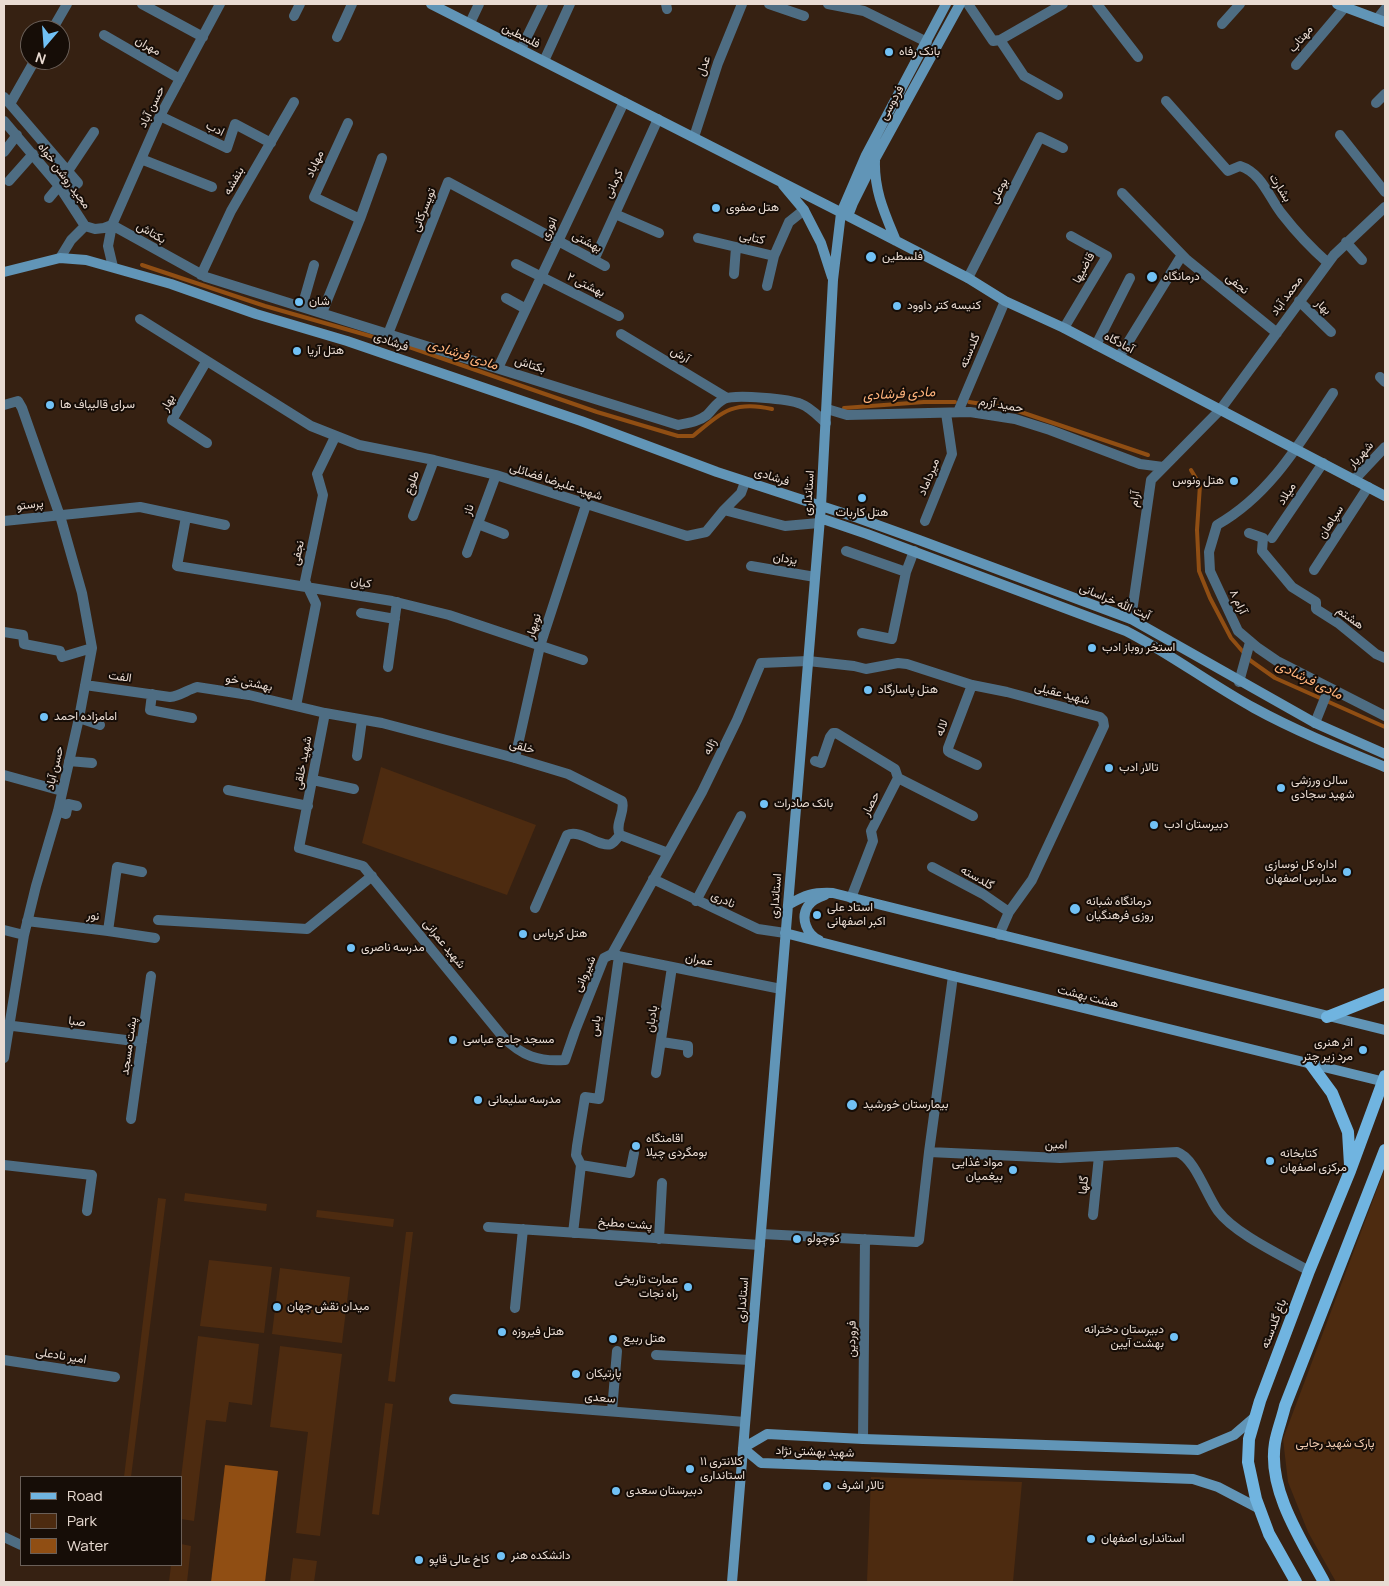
<!DOCTYPE html>
<html>
<head>
<meta charset="utf-8">
<style>
	body { margin:0 }
	#map { position:relative; width:1389px; height:1586px; overflow:hidden; background:#362112; font-family:Manrope,sans-serif }
	canvas { display:block }
	.frame { position:absolute; inset:0; border:5px solid #e9dbd2; pointer-events:none }
	.legend { position:absolute; left:20px; top:1476px; width:162px; height:90px; box-sizing:border-box; background:#160d07; border:1px solid #6a5f58; margin:0; padding:6px 9px; list-style:none; font-size:15px; color:#e9dbd2 }
	.legend li { display:flex; align-items:center; gap:10px; height:25px }
	.legend b { width:25px; border:1px solid #6a5f58 }
	.north { position:absolute; left:20px; top:20px; width:50px; height:50px; box-sizing:border-box; background:#160d07; border:1px solid #6a5f58; border-radius:50%; rotate:198deg; font-size:14px; font-weight:700; line-height:20px; text-align:center; color:#e9dbd2 }
	.north::after { content:''; display:block; margin:auto; width:18px; height:22px; background:#71c1f5; clip-path:polygon(50% 0,100% 100%,50% 72%,0 100%) }
</style>
</head>
<body>
<div id="map">
<canvas width="1389" height="1586"></canvas>
<div class="frame"></div>
<ul class="legend">
<li><b style="height:6px;background:#70b4e0"></b>Road</li>
<li><b style="height:14px;background:#4d2b10"></b>Park</li>
<li><b style="height:14px;background:#904e13"></b>Water</li>
</ul>
<div class="north">N</div>
</div>
<script>
const ctx = document.querySelector('canvas').getContext('2d');
ctx.lineJoin = 'round';
function paint(path, color) {
  ctx.fillStyle = color;
  ctx.fill(path, 'evenodd');
}
function trace(path, color, width, dash) {
  ctx.strokeStyle = color;
  ctx.lineWidth = width;
  ctx.lineCap = dash ? 'butt' : 'round';
  ctx.setLineDash(dash || []);
  ctx.stroke(path);
}
function write(font, color, halo, rows, align = 'center') {
  ctx.font = font + ' Manrope,Vazirmatn,sans-serif';
  ctx.lineWidth = 4;
  ctx.setLineDash([]);
  ctx.textBaseline = 'middle';
  ctx.strokeStyle = halo;
  ctx.fillStyle = color;
  for (const [text, x, y, turn = 0] of rows) {
    ctx.save();
    ctx.translate(x, y);
    ctx.rotate((+turn || 0) * Math.PI / 180);
    ctx.textAlign = isNaN(turn) ? turn : align;
    if (halo) ctx.strokeText(text, 0, 0);
    ctx.fillText(text, 0, 0);
    ctx.restore();
  }
}
paint(new Path2D(`
	M381 767 536 825 507 895 362 843Z
	M1385 1168V1582H1336L1308 1532 1288 1482 1283 1439Z
	M185 1193 267 1204 266 1211 184 1201Z
	M158 1198 166 1199 131 1477H124Z
	M317 1210 394 1219 393 1227 316 1217Z
	M406 1232H413L395 1382 388 1381Z
	M209 1260 272 1267 264 1333 200 1326Z
	M280 1268 350 1277 342 1343 272 1334Z
	M198 1336 259 1344 252 1405 229 1402 226 1422 206 1420 194 1521 181 1519V1478Z
	M280 1346 342 1354 320 1536 296 1533 308 1432 270 1427Z
	M385 1403 393 1404 379 1515 372 1514Z
	M871 1477 1022 1482 1013 1582H867Z
	M181 1544 191 1546 187 1582H169L171 1565H181Z
	M293 1558 317 1561 314 1582H290Z`), '#4d2b10');
paint(new Path2D(`
	M225 1465 278 1471 265 1582H211Z`), '#904e13');
trace(new Path2D(`
	M142 265 265 306 412 348 597 412 678 436H693C722 412 734 400 772 409
	M969 402 1009 408 1148 455
	M844 408 924 402H955
	M1191 470 1200 485 1197 530 1199 571 1210 598 1231 638 1251 661 1275 678 1385 727`), '#904e13', 4);
trace(new Path2D(`
	M142 4 203 37
	M666 4 667 9
	M769 4 804 16
	M828 4 864 11 927 42
	M968 4 993 41 1000 40 1063 4
	M1097 4 1138 57
	M294 16 300 4
	M1377 19 1385 9
	M470 23 479 4
	M1222 24 1240 4
	M52 30 67 4
	M104 35 180 79
	M337 37 352 4
	M1000 40 1024 76 1058 95
	M521 49 543 4
	M544 61 570 4
	M1296 65 1345 7
	M4 97 78 183 64 194
	M1166 101 1228 171 1240 166C1262 173 1269 198 1282 214 1296 232 1311 248 1328 263
	M1376 103 1385 94
	M10 104 35 60
	M160 116 227 148 235 124 271 143
	M4 121 59 186 85 226 95 229 104 228 112 225
	M348 123 314 197 360 219
	M1340 135 1385 192
	M694 137 718 63 742 4
	M4 152 17 135
	M141 159 212 187
	M68 171 94 132
	M9 181 33 154
	M1122 193 1187 260 1277 333
	M49 198 59 186
	M615 214 659 233
	M112 225 206 277 678 425C688 423 698 422 707 415 713 409 716 403 724 399 735 394 790 399 801 404 810 407 819 417 826 423
	M698 238 774 256 789 222 804 210
	M1346 242 1362 260
	M60 258 71 240 85 226
	M594 260 658 119
	M516 264 619 316
	M113 267 108 246 112 225 160 116 220 4
	M734 274 736 247
	M201 275 231 211 294 102
	M968 278 1040 137 1063 148
	M767 286 774 256
	M506 298 526 309
	M1299 301 1331 332
	M302 307 314 265
	M322 313 360 219 382 158
	M140 319 311 426 359 445 434 460 496 475 687 536 706 532 724 510 741 493 745 482
	M1064 328 1107 256 1071 236
	M388 334 448 182 605 266
	M621 334 727 398
	M1096 345 1130 278
	M1119 357 1182 255
	M206 362 172 420 207 443
	M498 368 624 102
	M1380 377 1385 382
	M1333 393C1300 443 1270 495 1217 525L1209 552 1210 571 1238 631 1258 648 1277 661 1385 716
	M4 405 18 401 22 408 61 519 82 593 92 648 79 718 58 811 36 886 24 935 4 1058
	M827 409 847 415 970 412 1015 419 1050 430 1140 464 1163 467
	M958 412 1005 301
	M1354 480 1385 447
	M724 510 785 526 819 523
	M413 516 434 460
	M186 517 177 566 392 601 449 615 583 660
	M4 521 140 507 225 525
	M925 521 952 454 946 413
	M478 524 504 534
	M1249 533 1263 538 1262 551 1292 587 1316 602V609L1338 623 1376 654 1385 658
	M1272 538 1323 463
	M846 551 906 572
	M467 553 496 475
	M751 566 815 577
	M1314 570 1368 487
	M361 613 395 619
	M1131 619 1151 480 1220 410 1334 255 1385 207
	M4 632 23 635 24 644 60 651 62 657 92 648
	M862 633 892 639 906 572 914 551
	M388 667 397 602
	M1239 682 1250 642
	M85 685 170 697C180 696 187 690 197 687L249 695 325 713 299 848 363 866 503 1037C522 1056 539 1062 565 1060L575 1031 604 958 612 954 702 792 737 720 761 663 808 661 854 666 866 669 898 663 907 664 972 685 1007 692 1100 717 1103 720 1104 726 1032 880 1009 912 999 935
	M972 685 948 748V751L951 753 977 765
	M152 694 150 710 192 718
	M296 706 316 604 305 581 323 495 317 474 335 437
	M325 713 382 723 515 758 568 774 622 801C626 812 614 824 620 835L668 853
	M79 718 100 725
	M1315 723 1329 688
	M357 756 362 720
	M515 758 540 646 586 505
	M69 761 92 763
	M815 761 821 763 830 737 833 733H836L895 769 898 778 871 831 873 841 851 898
	M4 775 62 791
	M898 778 973 816
	M313 780 354 789
	M228 790 308 806
	M58 811 66 814 68 804 77 806
	M932 867 983 894 1009 912
	M653 879 758 929 785 933
	M696 901 741 816
	M535 908 567 835C581 829 600 848 611 844 615 842 617 838 620 835
	M158 920 307 929 372 876
	M27 921 108 931 155 938
	M4 930 24 935
	M108 931 117 867 142 872
	M613 955 781 989
	M5 1025 142 1042
	M662 1042 688 1046V1053
	M656 1073 672 967
	M131 1119 151 976
	M929 1152 1060 1158 1177 1152C1195 1158 1206 1195 1218 1211 1235 1234 1283 1256 1309 1271
	M4 1165 92 1175 87 1211
	M581 1165 630 1173 634 1153
	M1093 1215 1099 1156
	M488 1227 760 1245
	M573 1233 581 1165 576 1155 577 1146 585 1097 599 1099 619 956
	M762 1234 916 1242 919 1240 929 1152 953 976
	M659 1239 662 1183
	M515 1308 523 1229
	M656 1355 750 1360
	M4 1360 115 1377
	M454 1399 745 1422
	M612 1411 617 1351
	M863 1439 865 1239
	M4 1537 21 1545`), '#4e6d83', 10);
trace(new Path2D(`
	M431 4 848 216 968 278 1005 301 1064 328 1385 496
	M1337 4 1385 22
	M875 161C874 191 885 214 896 241
	M783 185 804 210 821 243 832 277
	M848 216 853 203 876 157 960 4
	M4 272 60 258 86 260 171 284 256 314 347 341 581 421 717 472 858 518 919 540 1131 619 1315 723 1385 754
	M820 518 867 534 1126 631C1171 654 1210 684 1254 708 1296 731 1341 749 1385 767
	M788 905C805 895 813 892 833 893L1385 1030
	M785 933 953 976 1385 1082
	M819 940C807 935 800 918 808 906 812 900 819 897 825 895
	M1256 1416 1234 1435 1198 1450 863 1439 767 1434 743 1448 761 1463 1193 1479 1218 1487 1260 1509
	M732 1582 821 506 833 280 841 213 866 155 946 4`), '#6195b7', 10);
trace(new Path2D(`
	M1327 1017 1385 994
	M1310 1063 1332 1093 1348 1132 1350 1165
	M1296 1582 1269 1534 1256 1499 1248 1462 1249 1439 1260 1401 1309 1271 1350 1171 1385 1076
	M1324 1582C1303 1543 1267 1490 1275 1443 1277 1431 1282 1419 1285 1406L1385 1150`), '#70b4e0', 12);
for (const [x, y, r, color] of [
	[889,52,5,"#71c1f5"],
	[716,208,5,"#71c1f5"],
	[871,257,6,"#71c1f5"],
	[1152,277,6,"#71c1f5"],
	[299,302,5,"#71c1f5"],
	[897,306,5,"#71c1f5"],
	[297,351,5,"#71c1f5"],
	[50,405,5,"#71c1f5"],
	[1234,481,5,"#71c1f5"],
	[862,498,5,"#71c1f5"],
	[1092,648,5,"#71c1f5"],
	[868,690,5,"#71c1f5"],
	[44,717,5,"#71c1f5"],
	[1109,768,5,"#71c1f5"],
	[1281,788,5,"#71c1f5"],
	[764,804,5,"#71c1f5"],
	[1154,825,5,"#71c1f5"],
	[1347,872,5,"#71c1f5"],
	[1075,909,6,"#71c1f5"],
	[817,915,5,"#71c1f5"],
	[523,934,5,"#71c1f5"],
	[351,948,5,"#71c1f5"],
	[453,1040,5,"#71c1f5"],
	[1363,1050,5,"#71c1f5"],
	[478,1100,5,"#71c1f5"],
	[852,1105,6,"#71c1f5"],
	[636,1146,5,"#71c1f5"],
	[1270,1161,5,"#71c1f5"],
	[1013,1170,5,"#71c1f5"],
	[797,1239,5,"#71c1f5"],
	[688,1287,5,"#71c1f5"],
	[277,1307,5,"#71c1f5"],
	[502,1332,5,"#71c1f5"],
	[1174,1337,5,"#71c1f5"],
	[613,1339,5,"#71c1f5"],
	[576,1374,5,"#71c1f5"],
	[690,1469,5,"#71c1f5"],
	[827,1486,5,"#71c1f5"],
	[616,1491,5,"#71c1f5"],
	[1091,1539,5,"#71c1f5"],
	[501,1556,5,"#71c1f5"],
	[419,1560,5,"#71c1f5"]
]) {
  const dot = new Path2D();
  dot.arc(x, y, r, 0, 2 * Math.PI);
  ctx.fillStyle = color;
  ctx.fill(dot);
  trace(dot, '#160d07', 2);
}
write('12px', '#e9dbd2', '#160d07', [
	["فلسطین",521,36,27],
	["مهتاب",1301,39,-50],
	["مهران",148,46,30],
	["عدل",704,66,-71],
	["فردوسی",892,103,-61],
	["حسن آباد",152,107,-64],
	["ادب",215,129,26],
	["مهاباد",315,164,-66],
	["مجید روشن خواه",64,176,53],
	["بنفشه",234,181,-60],
	["کرمانی",614,184,-65],
	["بشارت",1280,188,57],
	["بوعلی",999,191,-63],
	["تویسرکانی",424,210,-68],
	["انوری",549,229,-65],
	["بکتاش",151,233,30],
	["کتابی",752,238,13],
	["بهشتی",587,242,28],
	["قاضیها",1084,268,-61],
	["نجفی",1237,284,39],
	["بهشتی ۲",586,285,26],
	["محمد آباد",1287,296,-54],
	["بهار",1323,307,43],
	["فرشادی",391,342,19],
	["آمادگاه",1119,343,28],
	["گلدسته",970,351,-67],
	["آرش",680,355,31],
	["بکتاش",530,365,17],
	["بهار",168,403,-62],
	["حمید آزرم",1001,405,10],
	["شهریار",1361,455,-47],
	["فرشادی",772,477,18],
	["میرداماد",929,477,-68],
	["شهید علیرضا فضائلی",556,482,18],
	["طلوع",412,483,-70],
	["استانداری",809,493,-86],
	["میلاد",1287,494,-56],
	["آرام",1135,499,-82],
	["پرستو",30,505,-7],
	["ناز",469,510,-70],
	["سپاهان",1331,522,-57],
	["نجفی",298,553,-78],
	["یزدان",785,559,9],
	["کیان",361,583,9],
	["آیت الله خراسانی",1115,602,23],
	["۸ آرام",1238,602,64],
	["هشتم",1350,618,36],
	["نوبهار",534,626,-72],
	["الفت",120,677,8],
	["بهشتی خو",249,683,11],
	["شهید عقیلی",1062,694,15],
	["لاله",942,728,-69],
	["خلقی",522,747,15],
	["ژاله",710,747,-64],
	["شهید خلقی",303,763,-79],
	["حسن آباد",55,768,-77],
	["حصار",871,804,-63],
	["گلدسته",977,878,30],
	["استانداری",776,896,-85],
	["نادری",723,900,25],
	["نور",93,916,7],
	["شهید عمرانی",444,944,51],
	["عمران",699,960,11],
	["شیروانی",585,974,-66],
	["هشت بهشت",1088,997,14],
	["بادبان",652,1019,-82],
	["صبا",77,1022,7],
	["یاس",596,1026,-82],
	["پشت مسجد",129,1046,-82],
	["امین",1056,1145,1],
	["گلها",1084,1185,-85],
	["پشت مطبخ",625,1224,4],
	["استانداری",743,1300,-85],
	["باغ گلدسته",1274,1324,-69],
	["فروردین",852,1339,-89],
	["امیر نادعلی",61,1356,9],
	["سعدی",600,1398,5],
	["شهید بهشتی نژاد",815,1452,2]
]);
write('12px', '#e9dbd2', '#160d07', [
	["بانک رفاه",899,52],
	["هتل صفوی",726,208],
	["فلسطین",882,257],
	["درمانگاه",1163,277],
	["شان",309,302],
	["کنیسه کتر داوود",907,306],
	["هتل آریا",307,351],
	["سرای قالیباف ها",60,405],
	["هتل ونوس",1224,481,"right"],
	["هتل کاربات",862,513,"center"],
	["استخر روباز ادب",1102,648],
	["هتل پاسارگاد",878,690],
	["امامزاده احمد",54,717],
	["تالار ادب",1119,768],
	["سالن ورزشی",1291,781],
	["شهید سجادی",1291,795],
	["بانک صادرات",774,804],
	["دبیرستان ادب",1164,825],
	["اداره کل نوسازی",1337,865,"right"],
	["مدارس اصفهان",1337,879,"right"],
	["درمانگاه شبانه",1086,902],
	["روزی فرهنگیان",1086,916],
	["استاد علی",827,908],
	["اکبر اصفهانی",827,922],
	["هتل کریاس",533,934],
	["مدرسه ناصری",361,948],
	["مسجد جامع عباسی",463,1040],
	["اثر هنری",1353,1043,"right"],
	["مرد زیر چتر",1353,1057,"right"],
	["مدرسه سلیمانی",488,1100],
	["بیمارستان خورشید",863,1105],
	["اقامتگاه",646,1139],
	["بومگردی چیلا",646,1153],
	["کتابخانه",1280,1154],
	["مرکزی اصفهان",1280,1168],
	["مواد غذایی",1003,1163,"right"],
	["بیغمیان",1003,1177,"right"],
	["کوچولو",807,1239],
	["عمارت تاریخی",678,1280,"right"],
	["راه نجات",678,1294,"right"],
	["میدان نقش جهان",287,1307],
	["دبیرستان دخترانه",1164,1330,"right"],
	["بهشت آیین",1164,1344,"right"],
	["هتل فیروزه",512,1332],
	["هتل ربیع",623,1339],
	["پارتیکان",586,1374],
	["کلانتری ۱۱",700,1462],
	["استانداری",700,1476],
	["تالار اشرف",837,1486],
	["دبیرستان سعدی",626,1491],
	["استانداری اصفهان",1101,1539],
	["دانشکده هنر",511,1556],
	["کاخ عالی قاپو",429,1560]
], 'left');
write('12px', '#f4ceb3', '#160d07', [
	["پارک شهید رجایی",1335,1444]
]);
write('italic 14px', '#fcb17a', '#160d07', [
	["مادی فرشادی",463,355,18],
	["مادی فرشادی",899,394,-3],
	["مادی فرشادی",1309,680,26]
]);
</script>
</body>
</html>
